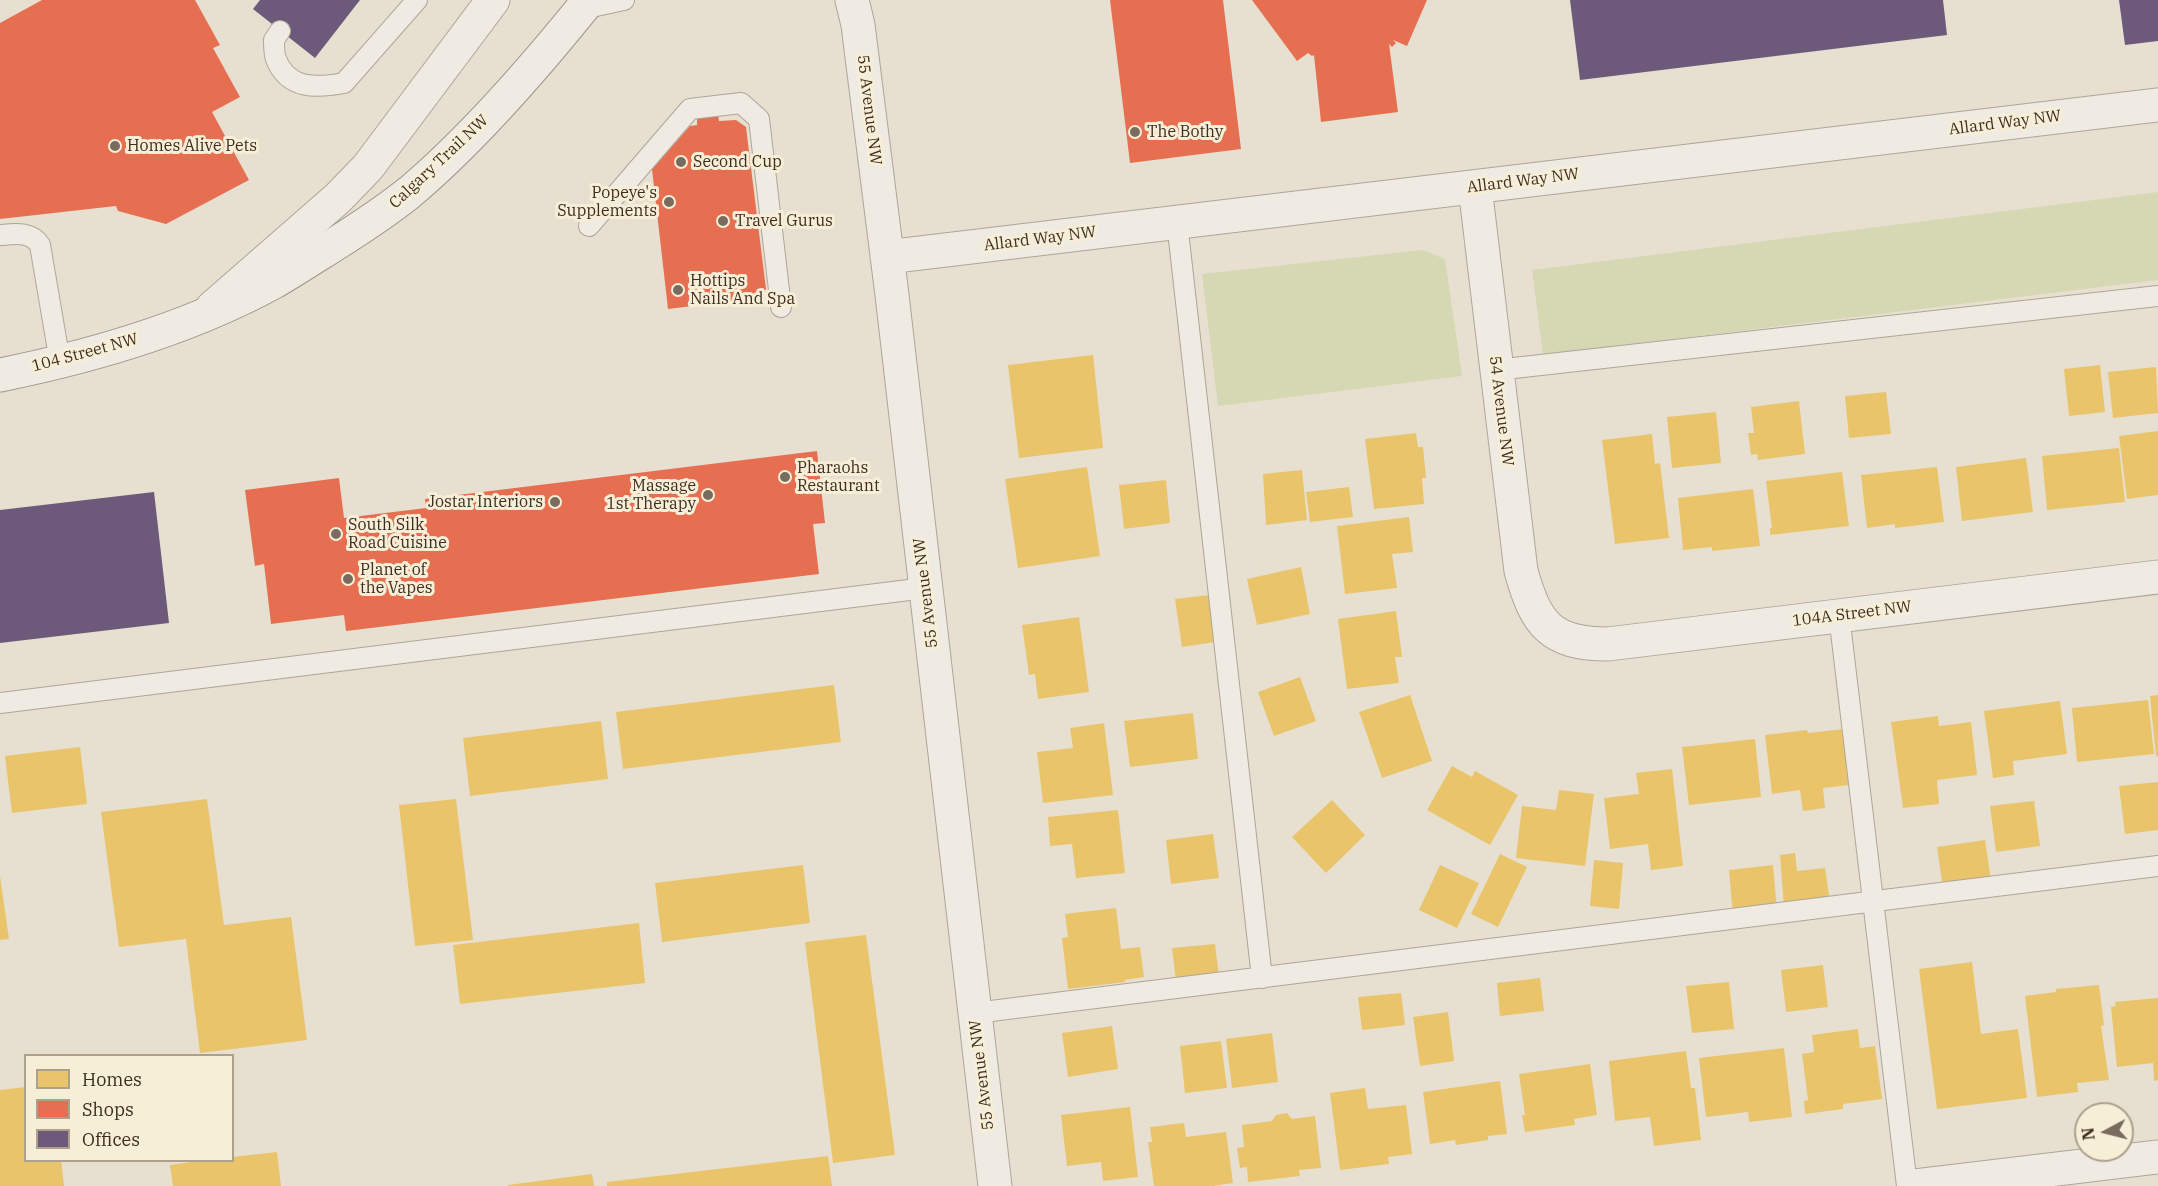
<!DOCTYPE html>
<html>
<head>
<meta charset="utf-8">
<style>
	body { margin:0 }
	#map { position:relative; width:2158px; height:1186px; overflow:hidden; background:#e7e0d1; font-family:"IBM Plex Serif",serif }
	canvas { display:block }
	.legend { position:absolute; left:24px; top:1054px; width:210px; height:108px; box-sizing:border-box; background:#f7eed8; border:2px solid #ada18e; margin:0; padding:8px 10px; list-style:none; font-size:18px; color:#3d2e20 }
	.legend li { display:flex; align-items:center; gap:12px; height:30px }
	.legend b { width:30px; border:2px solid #ada18e }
	.north { position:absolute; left:2074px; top:1102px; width:60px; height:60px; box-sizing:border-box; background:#f7eed8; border:2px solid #ada18e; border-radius:50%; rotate:263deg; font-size:16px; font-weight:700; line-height:24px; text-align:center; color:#3d2e20 }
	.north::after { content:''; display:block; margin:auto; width:21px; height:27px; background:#786c5e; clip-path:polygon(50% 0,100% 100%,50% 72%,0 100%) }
</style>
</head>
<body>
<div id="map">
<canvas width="2158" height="1186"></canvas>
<ul class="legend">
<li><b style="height:16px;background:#e9c46a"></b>Homes</li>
<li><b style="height:16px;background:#e76f51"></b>Shops</li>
<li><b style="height:16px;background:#6d597a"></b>Offices</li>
</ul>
<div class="north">N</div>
</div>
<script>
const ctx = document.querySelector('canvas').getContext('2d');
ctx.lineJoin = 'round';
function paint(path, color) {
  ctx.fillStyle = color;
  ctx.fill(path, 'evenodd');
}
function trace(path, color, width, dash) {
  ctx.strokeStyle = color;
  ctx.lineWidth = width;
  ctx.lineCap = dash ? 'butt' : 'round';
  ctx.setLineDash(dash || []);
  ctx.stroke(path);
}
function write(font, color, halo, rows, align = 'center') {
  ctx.font = font + ' "IBM Plex Serif",serif';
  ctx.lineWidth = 6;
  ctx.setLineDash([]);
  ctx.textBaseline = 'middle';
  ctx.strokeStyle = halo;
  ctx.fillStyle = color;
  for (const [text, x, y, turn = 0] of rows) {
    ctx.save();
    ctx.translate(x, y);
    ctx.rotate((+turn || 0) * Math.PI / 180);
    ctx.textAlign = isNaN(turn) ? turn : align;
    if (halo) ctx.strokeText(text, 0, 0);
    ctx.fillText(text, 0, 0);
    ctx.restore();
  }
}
paint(new Path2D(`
	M2158 192V280L1543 355 1532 270Z
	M1422 250 1445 259 1462 376 1218 406 1202 274Z`), '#d6d7b3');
paint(new Path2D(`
	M1093 355 1103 448 1019 458 1008 365Z
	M2100 365 2105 412 2069 416 2064 369Z
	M2156 367 2158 413 2113 418 2108 372Z
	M1886 392 1891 434 1849 438 1845 396Z
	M1799 401 1805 454 1758 460 1757 454 1751 455 1748 433H1754L1751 407Z
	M1716 412 1721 463 1672 468 1667 417Z
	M2158 431V495L2127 499 2119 436Z
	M1416 433 1418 447H1423L1426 478H1422L1424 504 1374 509 1365 439Z
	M1652 434 1655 464 1660 463 1669 538 1615 544 1602 440Z
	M2119 448 2125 502 2047 510 2042 456Z
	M2026 458 2033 512 1962 521 1956 467Z
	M1087 467 1100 556 1018 568 1005 479Z
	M1937 467 1944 522 1895 528V524L1867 528 1861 475Z
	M1302 470 1307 520 1266 525 1263 474Z
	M1842 472 1849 526 1770 535V528H1772L1766 481Z
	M1166 480 1170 523 1124 529 1119 485Z
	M1349 487 1353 517 1310 522 1306 492Z
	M1753 489 1760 546 1712 551V547L1683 550 1678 498Z
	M1409 517 1413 552 1392 554 1397 588 1345 594 1337 526Z
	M1301 567 1310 614 1257 625 1247 579Z
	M1209 595 1215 642 1182 647 1175 599Z
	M1396 611 1402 657H1395L1399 683 1347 689 1338 619Z
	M1079 617 1089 692 1038 699 1035 674 1029 675 1022 625Z
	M1300 677 1316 721 1274 736 1258 692Z
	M834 685 841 742 623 769 616 712Z
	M1410 695 1432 761 1382 778 1359 712Z
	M2158 695V756H2156L2150 696Z
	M2148 700 2154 754 2077 762 2072 708Z
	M2060 701 2067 754 2013 761 2014 775 1993 778 1984 711Z
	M1193 713 1198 759 1130 767 1124 721Z
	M1938 716 1939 726 1971 722 1977 775 1937 780 1939 804 1903 808 1891 722Z
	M601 721 608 779 470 796 463 738Z
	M1104 723 1113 795 1043 803 1037 752 1073 748 1070 728Z
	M1844 729 1850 785 1823 788 1825 808 1803 811 1800 790 1772 794 1765 735 1807 730 1808 733Z
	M1755 739 1761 797 1689 805 1682 747Z
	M80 747 87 804 12 813 5 756Z
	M1452 766 1472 777 1475 771 1518 795 1490 845 1427 810Z
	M1672 769 1683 866 1651 870 1648 844 1610 849 1604 798 1639 794 1636 773Z
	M2158 782V830L2125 834 2119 786Z
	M1559 790 1594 794 1585 866 1516 858 1522 806 1556 810Z
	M207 799 224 925 291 917 307 1040 200 1053 186 939 119 947 101 812Z
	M456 799 473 940 415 946 399 805Z
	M1332 800 1365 835 1326 873 1292 837Z
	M2034 801 2040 846 1996 852 1990 806Z
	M1118 810 1125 873 1076 878 1072 844 1050 846 1048 817Z
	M1213 834 1219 878 1171 884 1166 840Z
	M1985 840 1991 881 1943 888 1937 847Z
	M1795 853 1797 871 1825 868 1830 902 1784 908 1780 855Z
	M1500 854 1527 867 1498 927 1471 914Z
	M1594 860 1623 863 1619 909 1590 906Z
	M803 865 810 923 662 942 655 883Z
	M1440 865 1479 883 1457 928 1419 910Z
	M1773 865 1777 910 1733 915 1729 870Z
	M0 876 9 939 0 940Z
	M1116 908 1121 949 1140 947 1144 977 1125 980V982L1068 989 1062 938 1068 937 1065 914Z
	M639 923 645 983 460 1004 453 945Z
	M866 935 895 1155 833 1163 805 942Z
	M1215 944 1219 976 1176 981 1172 948Z
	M1972 962 1981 1034 2018 1029 2027 1098 1937 1109 1919 969Z
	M1823 965 1828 1007 1786 1012 1781 970Z
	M1540 978 1544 1011 1500 1016 1497 983Z
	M1729 982 1734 1029 1692 1033 1686 986Z
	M2099 985 2104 1025 2101 1026 2109 1080 2077 1083 2078 1092 2037 1097 2025 996 2056 992V989Z
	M1401 993 1405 1025 1362 1030 1358 997Z
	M2158 998V1080L2154 1081 2153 1063 2117 1067 2111 1007 2116 1006 2115 1002Z
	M1448 1012 1454 1061 1420 1066 1413 1017Z
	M1112 1026 1118 1069 1068 1077 1062 1033Z
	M1858 1029 1860 1048 1875 1046 1882 1099 1843 1104V1109L1805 1114 1804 1101 1808 1100 1802 1054 1814 1052 1812 1035Z
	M1272 1033 1278 1082 1232 1088 1226 1039Z
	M1221 1041 1227 1088 1185 1093 1180 1046Z
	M1784 1048 1792 1117 1749 1122 1748 1112 1706 1117 1699 1058Z
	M1686 1051 1691 1088H1695L1701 1140 1654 1146 1650 1117 1615 1121 1609 1061Z
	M1590 1064 1597 1115 1574 1119 1575 1125 1525 1132 1522 1115H1525L1519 1074Z
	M1500 1081 1507 1134 1488 1136V1140L1456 1145 1455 1140 1430 1144 1423 1092Z
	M26 1087V1160H61L64 1186H0V1090Z
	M1365 1088 1368 1109 1406 1105 1412 1154 1388 1157 1389 1164 1340 1170 1330 1093Z
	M1130 1107 1138 1177 1103 1181 1101 1162 1067 1166 1061 1115Z
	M1287 1113 1292 1119 1315 1116 1321 1168 1299 1170 1300 1176 1248 1182 1247 1167 1240 1168 1237 1148 1244 1147 1242 1125 1272 1121 1276 1115Z
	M1184 1123 1186 1137 1226 1132 1233 1183 1214 1186H1154L1148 1142H1152L1150 1127Z
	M277 1152 281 1186H173L170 1165 205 1160H232V1157Z
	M828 1156 832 1186H607V1182Z
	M592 1174 594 1186H508V1185Z`), '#e9c46a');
paint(new Path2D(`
	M42 0H195L220 45 213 48 240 97 212 112 249 180 166 224 118 211 116 206 0 219V23Z
	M1110 0H1223L1241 149 1130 163Z
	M1252 0H1427L1407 46 1393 40 1396 43 1392 47 1389 44 1398 112 1321 122 1314 55 1312 56 1308 53 1297 61Z
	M718 115 719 121 736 120 746 127 766 289 758 298 668 309 652 169 690 126 697 125V118Z
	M817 451 825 523 813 524 819 574 346 631 344 615 271 624 264 564 255 566 245 490 339 478 344 518 426 508 425 499Z`), '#e76f51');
paint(new Path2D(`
	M260 0H360L315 58 253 9Z
	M1570 0H1943L1947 35 1580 80Z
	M2119 0H2158V41L2125 45Z
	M154 492 169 623 0 643V510Z`), '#6d597a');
const lane = new Path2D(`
	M582 9 624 0
	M280 31 274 40C274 46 274 54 276 59 288 90 317 88 344 83L417 0
	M1177 222 1262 978
	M589 226 690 109 741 103 759 119 781 307
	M0 235C14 234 31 231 40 245L60 362
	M1496 370 2158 296
	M1839 615 1907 1186
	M0 703 925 588
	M975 1013 2158 866`);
const street = new Path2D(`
	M852 0 858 25 892 295 995 1186
	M1475 187 1521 571C1536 624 1550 644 1608 644L2158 577
	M887 257 2158 105
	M212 308 338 198 368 167 493 0
	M1915 1186 2158 1157`);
const secondary = new Path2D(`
	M0 375C94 356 190 328 274 282 293 271 313 258 332 246 359 229 385 212 410 192 475 137 536 66 589 0`);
trace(lane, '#ada599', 22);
trace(street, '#ada599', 35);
trace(secondary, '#9c958a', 35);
trace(lane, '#efebe3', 20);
trace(street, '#efebe3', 33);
trace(secondary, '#efebe3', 33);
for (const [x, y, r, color] of [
	[1135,132,6,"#786c5e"],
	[115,146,6,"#786c5e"],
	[681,162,6,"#786c5e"],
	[669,202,6,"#786c5e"],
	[723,221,6,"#786c5e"],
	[678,290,6,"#786c5e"],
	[785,477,6,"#786c5e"],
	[708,495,6,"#786c5e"],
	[555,502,6,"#786c5e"],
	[336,534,6,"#786c5e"],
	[348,579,6,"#786c5e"]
]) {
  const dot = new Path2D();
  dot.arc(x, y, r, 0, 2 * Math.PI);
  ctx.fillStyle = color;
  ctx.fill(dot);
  trace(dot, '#f7eed8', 2);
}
write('16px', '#3d2e20', '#f7eed8', [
	["55 Avenue NW",869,110,83],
	["Allard Way NW",2005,123,-7],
	["Calgary Trail NW",439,162,-43],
	["Allard Way NW",1523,181,-7],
	["Allard Way NW",1040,239,-7],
	["104 Street NW",85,353,-15],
	["54 Avenue NW",1501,411,83],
	["55 Avenue NW",926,593,-97],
	["104A Street NW",1852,614,-7],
	["55 Avenue NW",982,1075,-97]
]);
write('16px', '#3d2e20', '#f7eed8', [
	["The Bothy",1147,132],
	["Homes Alive Pets",127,146],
	["Second Cup",693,162],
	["Popeye's",657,193,"right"],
	["Supplements",657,211,"right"],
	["Travel Gurus",735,221],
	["Hottips",690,281],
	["Nails And Spa",690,299],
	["Pharaohs",797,468],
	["Restaurant",797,486],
	["Massage",696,486,"right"],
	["1st Therapy",696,504,"right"],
	["Jostar Interiors",543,502,"right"],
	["South Silk",348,525],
	["Road Cuisine",348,543],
	["Planet of",360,570],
	["the Vapes",360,588]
], 'left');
</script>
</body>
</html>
